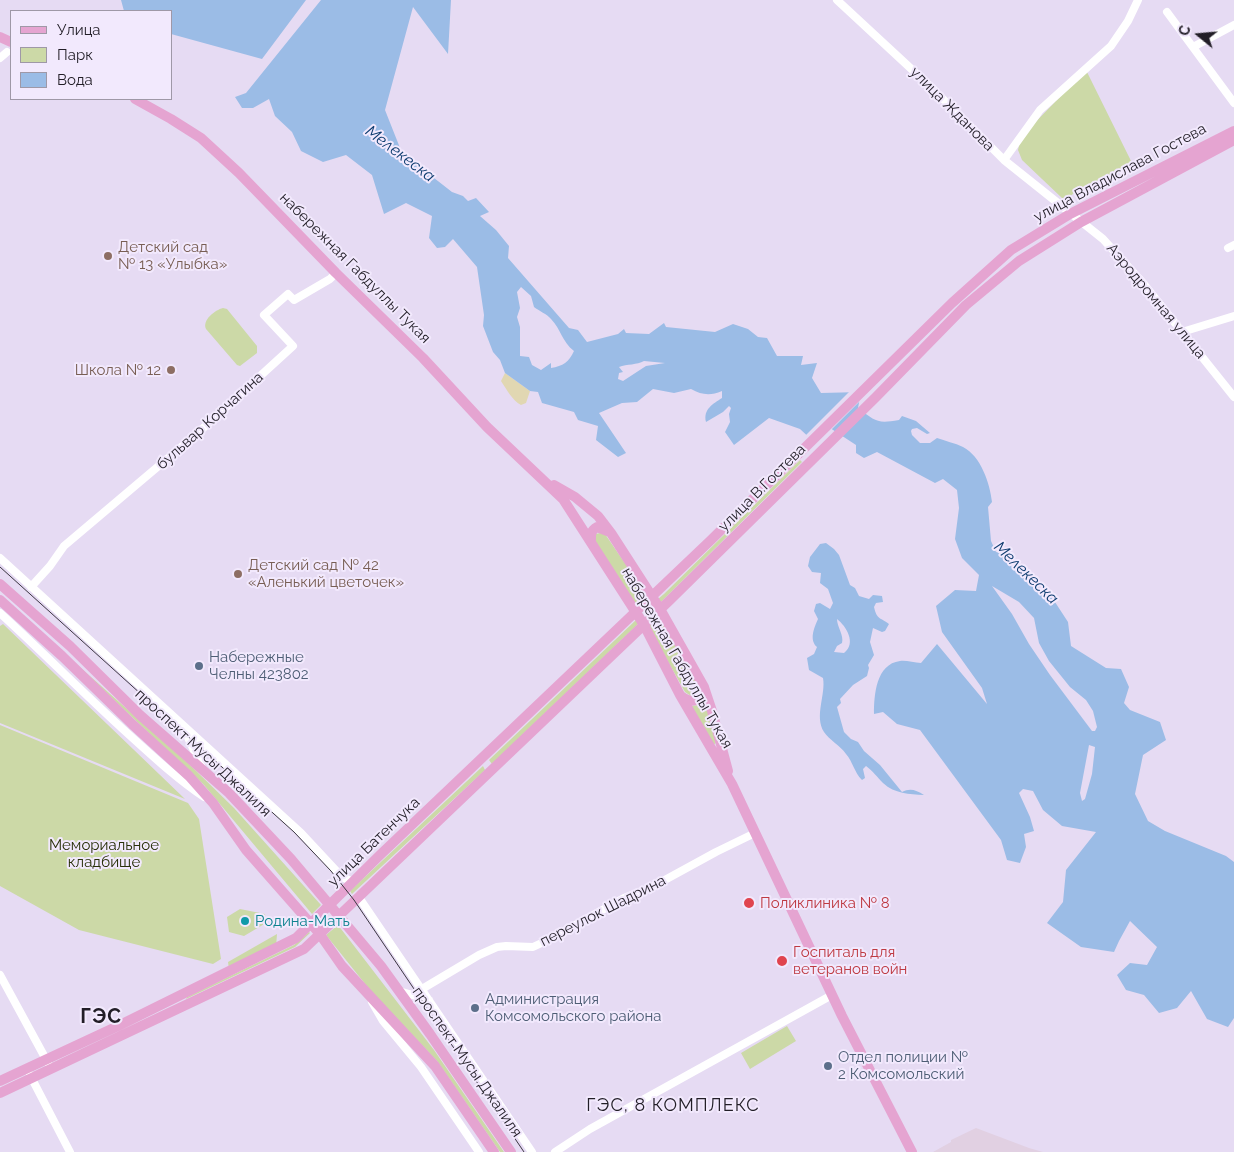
<!DOCTYPE html>
<html>
<head>
<meta charset="utf-8">
<style>
	body { margin:0 }
	#map { position:relative; width:1234px; height:1152px; overflow:hidden; background:#e6dbf3; font-family:Raleway,sans-serif }
	canvas { display:block }
	.legend { position:absolute; left:10px; top:10px; width:162px; height:90px; box-sizing:border-box; background:#f2e9fd; border:1px solid #9f98a7; margin:0; padding:6px 9px; list-style:none; font-size:15px; color:#221e27 }
	.legend li { display:flex; align-items:center; gap:10px; height:25px }
	.legend b { width:25px; border:1px solid #9f98a7 }
	.north { position:absolute; left:1174px; top:10px; width:50px; height:50px; -webkit-text-stroke:4px #f2e9fd; paint-order:stroke; rotate:287deg; font-size:14px; font-weight:700; line-height:20px; text-align:center; color:#221e27 }
	.north::after { content:''; display:block; margin:auto; width:18px; height:22px; background:#221e27; clip-path:polygon(50% 0,100% 100%,50% 72%,0 100%) }
</style>
</head>
<body>
<div id="map">
<canvas width="1234" height="1152"></canvas>
<ul class="legend">
<li><b style="height:6px;background:#e5a4d1"></b>Улица</li>
<li><b style="height:14px;background:#ccd9a7"></b>Парк</li>
<li><b style="height:14px;background:#9bbce6"></b>Вода</li>
</ul>
<div class="north">С</div>
</div>
<script>
const ctx = document.querySelector('canvas').getContext('2d');
ctx.lineJoin = 'round';
function paint(path, color) {
  ctx.fillStyle = color;
  ctx.fill(path, 'evenodd');
}
function trace(path, color, width, dash) {
  ctx.strokeStyle = color;
  ctx.lineWidth = width;
  ctx.lineCap = dash ? 'butt' : 'round';
  ctx.setLineDash(dash || []);
  ctx.stroke(path);
}
function write(font, color, halo, rows, align = 'center') {
  ctx.font = font + ' Raleway,sans-serif';
  ctx.lineWidth = 4;
  ctx.setLineDash([]);
  ctx.textBaseline = 'middle';
  ctx.strokeStyle = halo;
  ctx.fillStyle = color;
  for (const [text, x, y, turn = 0] of rows) {
    ctx.save();
    ctx.translate(x, y);
    ctx.rotate((+turn || 0) * Math.PI / 180);
    ctx.textAlign = isNaN(turn) ? turn : align;
    if (halo) ctx.strokeText(text, 0, 0);
    ctx.fillText(text, 0, 0);
    ctx.restore();
  }
}
paint(new Path2D(`
	M976 1128 1029 1148 1043 1152H933L951 1142V1140Z`), '#e1d0e2');
paint(new Path2D(`
	M1086 70 1133 165 1079 189 1068 198H1062L1022 160 1018 150 1021 137Z
	M223 308 227 309 257 346V353L240 366 237 365 206 329C202 320 215 310 223 308Z
	M800 460 802 462 660 603 658 599 664 594Z
	M600 533 605 534 648 597 637 607 594 541 596 534Z
	M658 616 699 687 695 695 691 696 685 692 648 626Z
	M636 620 638 624 492 764 489 760Z
	M3 624 185 799 0 723V626Z
	M64 653 189 764 234 808 321 905 312 914 204 785Z
	M704 698 716 743 713 745 691 706 699 705Z
	M0 725 188 803 199 819 221 959 213 964 79 930 0 886Z
	M483 766 485 770 352 894 350 891Z
	M240 909 265 914 266 923 244 936 229 932 227 917Z
	M338 925 434 1050 504 1152H500L437 1061 370 990 326 935Z
	M309 932 310 933 295 947 186 999 187 997 294 945Z
	M277 934 276 947 229 969 228 962Z
	M787 1026 796 1041 750 1069 741 1053Z`), '#ccd9a7');
paint(new Path2D(`
	M505 373 530 391 526 403 521 405C512 400 507 390 501 381Z`), '#e1d7b2');
paint(new Path2D(`
	M121 0H306L262 59 171 34V11H124Z
	M321 0H451L448 54 413 7 385 110 402 153 452 192 463 196 468 201 476 198 489 212 480 216 496 230 509 246 508 258 569 328 578 330 587 342 618 334 624 329 626 333 649 334 664 323 666 327 715 332 733 324 748 329 758 337 767 338 777 356H803L801 365 817 363 812 378 821 393 861 392 858 408C876 421 876 424 899 420L902 416 916 421 930 433 927 434 917 428 912 429 911 431 912 435 920 443H930L937 438C945 441 955 443 963 447 981 456 990 484 992 502L988 507 991 541 996 552 1004 554 1003 560 1053 599 1068 622 1071 646 1106 668 1121 669 1129 687 1124 703 1130 710 1160 722 1166 740 1143 755 1135 794 1148 821 1165 831 1226 856 1234 862V1018L1228 1027 1207 1019 1191 991 1177 1008 1159 1013 1144 995 1126 990 1117 975 1130 963 1147 965 1157 947 1130 921 1119 941 1114 952 1081 947 1047 923 1063 902 1066 870 1096 832 1062 826 1043 810 1033 791 1023 789 1019 793 1030 817 1034 831 1024 834 1026 847 1020 863 1007 860 1001 840 920 730 897 724 883 712 874 714C874 695 876 664 900 661 906 660 914 663 921 663L937 644 987 704 982 688 942 632 936 606 955 590 976 591 979 575 962 558 955 539 959 508 957 490 943 479 935 483 877 452 864 458 856 453V445L827 426 814 442 800 429 769 418 734 445 725 432 730 422 729 414 731 408 729 406 723 412 706 422C703 409 713 404 722 398V391C710 396 702 395 691 389L674 393 653 389 637 402 622 403 599 413 626 453 618 457 596 440 598 426 578 420 574 412 542 403 538 392 530 391 505 373 500 360 493 352 483 326 484 315 477 267 453 239 445 247 437 248 429 238 432 216 406 203 384 214 372 175 346 155 323 162 301 151 292 132 275 116 269 99 253 108H242L235 97 246 93ZM521 287 531 296 534 307C539 311 547 314 551 319 561 329 562 342 574 351 569 362 563 366 551 368V363L541 370 532 365 529 357 520 356V327L517 317 520 308 517 292ZM644 361 665 363 646 366 623 381 618 379 619 373 623 372 619 367C627 364 637 365 644 361ZM992 586 1019 602 1034 618 1039 643 1049 661 1070 687 1086 700 1093 711 1097 727 1095 731H1092L1050 675 1029 644 1012 614ZM1089 745 1095 747 1092 774 1085 799 1082 801 1080 793Z
	M826 543 834 549 839 555 850 585 855 588 859 596 869 599 873 595 882 596 883 602 876 603 874 607C877 620 880 617 889 624L885 631 882 632 873 628 870 642 874 655 868 665 869 668 867 676 853 685 840 699 841 703 837 707 844 732 851 739 858 742 864 751 880 765 902 792C910 788 916 790 924 795 909 794 895 794 883 783 877 777 873 771 866 766L863 769 865 778 862 780C854 772 853 762 846 754 840 745 829 740 824 732 814 716 826 695 823 678L809 670 807 658 814 654 817 647C809 640 814 628 818 619L814 611 816 604 820 603 830 609 833 603 828 589 820 583 821 573 812 572 808 566 810 557 820 544ZM837 619C846 626 857 643 844 653L834 652 837 646 842 643C844 635 837 627 837 619Z`), '#9bbce6');
paint(new Path2D(`
	M851 390H861L863 393 862 399 830 431 828 429 812 445 804 437Z`), '#e6dbf3');
trace(new Path2D(`
	M837 0 933 89 1004 160 1103 239 1143 283 1234 397
	M1167 12 1234 103
	M1193 47 1234 25
	M0 58 7 52
	M1004 160 1040 110 1111 46 1128 21 1138 0
	M1228 248 1234 245
	M1182 332 1234 316
	M0 558 301 833 342 877 353 882
	M31 587 50 566 64 546 200 431 293 346 264 315 288 294 294 300 330 279 336 273
	M0 613C46 655 90 700 136 741 158 761 180 781 204 797
	M185 731 202 768
	M358 896 532 1152
	M0 975 48 1063
	M422 989 479 955 497 947 506 946 533 947 550 939 624 898 652 887 716 852 755 833
	M399 991 429 1000
	M372 1002 383 1021 421 1067 479 1152
	M30 1075 70 1152
	M555 1152 590 1129 832 995`), '#fff', 8);
trace(new Path2D(`
	M0 37 11 42
	M135 99 171 119 201 138 239 173 336 273 423 358 487 427 563 499 644 625 680 695 732 784 842 1016 912 1152
	M554 485 575 497 598 516 611 533 660 609 704 687 712 711 728 771
	M591 542C591 535 590 531 597 527L610 532
	M0 584 70 646 140 715 229 793 291 859 381 966 430 1034 511 1152
	M0 600 62 656 132 724 189 776 213 803 246 850 319 933 342 966 435 1066 494 1152
	M681 696C693 705 699 701 704 687
	M0 1081 118 1026 296 938 380 855 711 540 952 303 1011 250 1070 214 1234 131
	M0 1093 304 949 669 601 876 397 966 305 1019 261 1081 222 1234 140`), '#e5a4d1', 10);
trace(new Path2D(`
	M0 567 294 832 331 871 354 900 524 1152`), '#3c3742', 1);
for (const [x, y, r, color] of [
	[108,256,5,"#8d6e63"],
	[171,370,5,"#8d6e63"],
	[238,574,5,"#8d6e63"],
	[199,666,5,"#5c6f8a"],
	[749,903,6,"#e0444e"],
	[245,921,5,"#0f9aa8"],
	[782,961,6,"#e0444e"],
	[475,1008,5,"#5c6f8a"],
	[828,1066,5,"#5c6f8a"]
]) {
  const dot = new Path2D();
  dot.arc(x, y, r, 0, 2 * Math.PI);
  ctx.fillStyle = color;
  ctx.fill(dot);
  trace(dot, '#f2e9fd', 2);
}
write('15px', '#221e27', '#f2e9fd', [
	["улица Жданова",952,109,45],
	["улица Владислава Гостева",1120,173,-28],
	["набережная Габдуллы Тукая",355,268,45],
	["Аэродромная улица",1156,301,50],
	["бульвар Корчагина",210,421,-42],
	["улица В.Гостева",762,488,-45],
	["набережная Габдуллы Тукая",677,658,60],
	["проспект Мусы Джалиля",203,753,43],
	["улица Батенчука",374,842,-44],
	["переулок Шадрина",603,911,-27],
	["проспект Мусы Джалиля",467,1062,55]
]);
write('15px', '#785e54', '#f2e9fd', [
	["Детский сад",118,247],
	["№ 13 «Улыбка»",118,264],
	["Школа № 12",161,370,"right"],
	["Детский сад № 42",248,565],
	["«Аленький цветочек»",248,582]
], 'left');
write('15px', '#4e5e75', '#f2e9fd', [
	["Набережные",209,657],
	["Челны 423802",209,674],
	["Администрация",485,999],
	["Комсомольского района",485,1016],
	["Отдел полиции №",838,1057],
	["2 Комсомольский",838,1074]
], 'left');
write('15px', '#283008', '#f2e9fd', [
	["Мемориальное",104,845],
	["кладбище",104,862]
]);
write('15px', '#be3a42', '#f2e9fd', [
	["Поликлиника № 8",760,903],
	["Госпиталь для",793,952],
	["ветеранов войн",793,969]
], 'left');
write('15px', '#0d838f', '#f2e9fd', [
	["Родина-Мать",255,921]
], 'left');
write('italic 16px', '#0d3c6f', '#f2e9fd', [
	["Мелекеска",400,154,37],
	["Мелекеска",1026,573,44]
]);
ctx.letterSpacing = '1px';
write('18px', '#221e27', '#f2e9fd', [
	["ГЭС, 8 КОМПЛЕКС",673,1106]
]);
ctx.letterSpacing = '0px';
ctx.letterSpacing = '1px';
write('bold 20px', '#221e27', '#f2e9fd', [
	["ГЭС",101,1017]
]);
ctx.letterSpacing = '0px';
</script>
</body>
</html>
